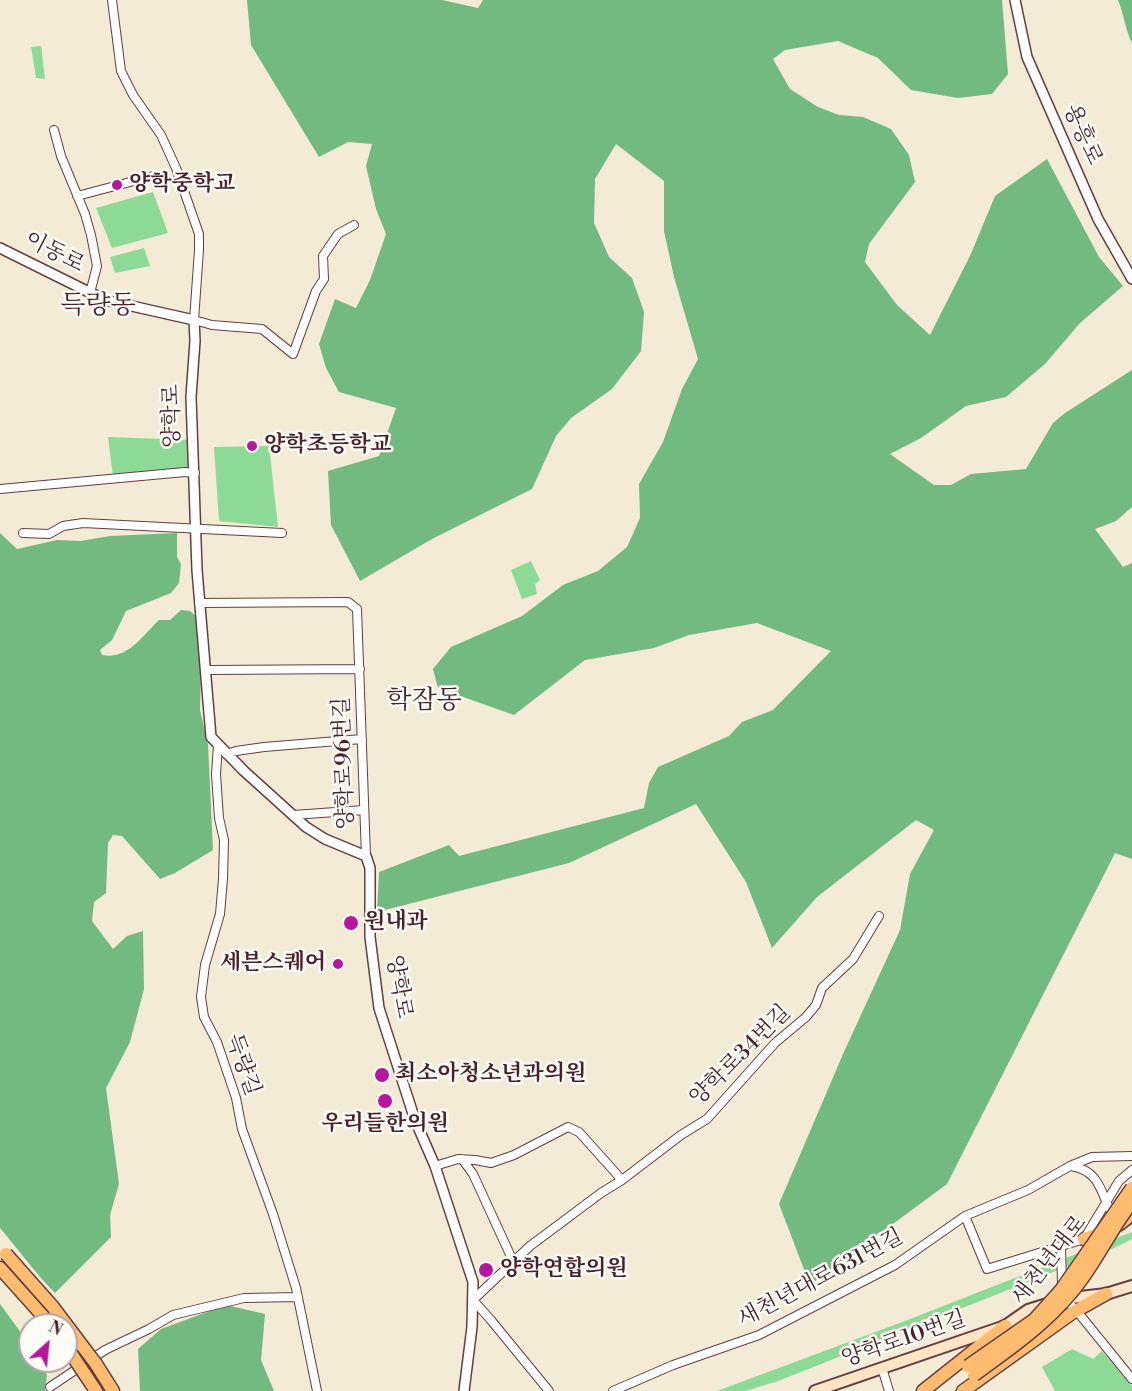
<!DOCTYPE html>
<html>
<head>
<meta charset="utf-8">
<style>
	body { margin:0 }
	#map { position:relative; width:1132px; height:1391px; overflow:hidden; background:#f3ebd5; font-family:"Libre Bodoni",serif }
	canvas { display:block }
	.north { position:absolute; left:18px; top:1313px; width:60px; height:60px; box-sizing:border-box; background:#fdfcf7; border:2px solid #b5a4a5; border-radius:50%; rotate:27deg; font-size:16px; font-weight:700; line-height:24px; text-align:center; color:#4a1f2b }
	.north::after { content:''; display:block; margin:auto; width:21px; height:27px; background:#b5179e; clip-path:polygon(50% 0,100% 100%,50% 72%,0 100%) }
</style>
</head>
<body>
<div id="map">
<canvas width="1132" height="1391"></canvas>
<div class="north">N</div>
</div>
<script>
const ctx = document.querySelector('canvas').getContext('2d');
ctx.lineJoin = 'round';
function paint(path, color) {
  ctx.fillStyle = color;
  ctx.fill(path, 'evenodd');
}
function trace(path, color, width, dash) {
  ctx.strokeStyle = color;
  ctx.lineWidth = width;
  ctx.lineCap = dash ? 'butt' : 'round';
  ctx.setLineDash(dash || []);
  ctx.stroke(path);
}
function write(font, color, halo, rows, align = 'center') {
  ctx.font = font + ' "Libre Bodoni","Noto Serif KR",serif';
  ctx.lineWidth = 5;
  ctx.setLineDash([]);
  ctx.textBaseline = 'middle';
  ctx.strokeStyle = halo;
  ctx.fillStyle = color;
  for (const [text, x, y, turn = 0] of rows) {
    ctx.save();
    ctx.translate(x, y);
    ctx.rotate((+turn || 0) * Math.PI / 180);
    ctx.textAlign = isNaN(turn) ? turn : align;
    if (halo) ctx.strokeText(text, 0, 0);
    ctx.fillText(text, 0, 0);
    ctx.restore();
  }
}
paint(new Path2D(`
	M41 46 45 79 36 78 31 47Z
	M153 192 168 233 112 248 96 208Z
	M144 248 150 266 115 273 110 257Z
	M108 437 192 440 195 473 113 477Z
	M269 446 278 527 219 521 214 447Z
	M531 561 540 580 535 584 537 594 522 599 511 570Z
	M1132 1232V1239L1114 1248 778 1381 746 1391H717L905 1321Z
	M1072 1349 1093 1359 1102 1351 1132 1386V1391H1055L1042 1367Z`), '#8dda97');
paint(new Path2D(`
	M247 0H442L478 8 483 0H1002L1008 74 992 94 958 98 911 90 878 58 838 41 785 50 773 59 790 89 818 107 839 115 863 117 891 129 909 155 915 182 869 244 865 262 897 305 930 335 970 256 995 196 1047 159 1099 257 1123 286 1080 323 1045 364 1006 397 966 406 921 438 890 454 934 485H951L971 474 1026 469 1053 423 1065 413 1132 370V507L1116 521 1095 529 1123 567 1132 563V859L1115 853 947 1184 810 1285 779 1204 843 1054 900 930 910 874 934 830 916 820 817 897 772 948 746 882 696 804 569 863 377 912 379 872 449 845 459 856 644 808 649 783 658 767 729 736 742 722 773 710 831 651 757 623 689 635 654 648 585 660 514 715 438 688 433 669 451 647 522 616 563 585 598 571 627 547 640 518 639 484 663 442 682 389 698 359 674 277 664 231V181L616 144 595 179 594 223 609 257 632 278 644 312 641 351 612 389 571 418 556 436 532 489 432 539 360 581 331 525 328 471 379 456 396 408 339 392 326 368 319 344 335 299 356 308 370 280 386 234 376 209 366 166 372 144 348 142 319 157 251 45Z
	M1118 0H1132V43C1125 29 1124 14 1118 0Z
	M0 533 17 549 57 540 80 541 110 536 177 533V557L181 564 179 583 171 593 126 611 112 640 100 650 102 655C128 660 142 636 159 620H170L181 610 190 611 197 617 201 666 200 710 208 745 213 850 175 873 160 879 122 836 113 835 108 843 106 893 94 902 92 921 113 949 127 936 143 931 144 989 130 1042 106 1088 119 1184 110 1215 111 1237 55 1293C35 1273 19 1250 0 1228Z
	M0 1304 30 1345V1361H39L47 1375 45 1391H0Z
	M226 1305 265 1314 261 1360 274 1391H140L138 1349 161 1329Z`), '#72ba80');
const minor = new Path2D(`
	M112 0 121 71 133 95 161 135 176 168 199 234V250L194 320 212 325 262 329 293 354 316 291 324 279 323 256 338 234 354 225
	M54 130 61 156 85 214 91 235 97 266 90 293
	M77 196 153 176
	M0 489 185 472 195 473
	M23 533 49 534 63 526 83 523 282 533
	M199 603 348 602 357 609 366 856
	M207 670 360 669
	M218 745 216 774 219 818 224 840 223 879 220 914 205 965 201 997 204 1017 217 1042 236 1098 242 1129 273 1214 296 1288 317 1391
	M226 754 236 751 264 747 362 739
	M293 815 364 810
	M462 1159 473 1174 513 1261
	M435 1166 458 1159 475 1160 491 1163 514 1155 568 1127 579 1132 622 1180
	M1071 1166C1100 1171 1100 1191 1112 1214L1116 1216
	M965 1216 987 1269 1084 1239 1119 1181 1132 1170
	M1061 1246 1062 1286
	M1063 1298 1076 1310 1132 1379
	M882 1368 889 1391
	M50 1387 105 1350 149 1329 173 1315 244 1298 298 1297
	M549 1391 490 1319 473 1300 530 1246 601 1193 622 1180 681 1135 707 1119 775 1043 806 1017 816 1005 822 988 853 959 879 916
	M613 1391 673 1365 759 1335 895 1265 965 1216 1028 1190 1070 1166 1092 1157 1132 1156`);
const tertiary = new Path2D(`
	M1015 0 1027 57 1098 219 1132 279
	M0 248 105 300 194 320 195 341 191 397 197 570 211 737 244 771 306 827 325 839 366 856 370 868V937L379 1008 415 1120 435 1166 473 1282 472 1327 464 1391`);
const secondary = new Path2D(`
	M815 1391 1005 1326 1028 1310 1063 1299 1106 1294 1132 1286`);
const primary = new Path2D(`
	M1084 1239C1101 1233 1120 1228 1132 1213
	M0 1268 51 1325
	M96 1364 113 1391
	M84 1373 96 1391
	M923 1391 1005 1326
	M963 1391 1072 1313 1106 1294`);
trace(minor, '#633e44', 10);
trace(tertiary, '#633e44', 12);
trace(secondary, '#633e44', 14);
trace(primary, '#633e44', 15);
trace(minor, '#fff', 8);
trace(tertiary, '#fff', 9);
trace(secondary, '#ffe4c6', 10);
trace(primary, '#febc70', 12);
const primaryBridge = new Path2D(`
	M6 1254 53 1307 96 1364
	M66 1346 84 1373
	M968 1366 1034 1320 1061 1290 1132 1188
	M974 1375C1014 1346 1055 1318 1084 1276 1101 1252 1114 1225 1132 1202`);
trace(primaryBridge, '#633e44', 15, []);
trace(primaryBridge, '#febc70', 12);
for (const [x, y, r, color] of [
	[117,185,6,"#b5179e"],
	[252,446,6,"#b5179e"],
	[351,923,8,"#b5179e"],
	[338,964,6,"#b5179e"],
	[382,1075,8,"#b5179e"],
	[385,1101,8,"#b5179e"],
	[486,1270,8,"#b5179e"]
]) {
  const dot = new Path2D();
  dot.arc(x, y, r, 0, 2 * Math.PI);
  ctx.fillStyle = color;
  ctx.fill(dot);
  trace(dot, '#fdfcf7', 2);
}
write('22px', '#4a1f2b', '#fdfcf7', [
	["용흥로",1082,135,66],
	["이동로",54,253,27],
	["양학로",173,416,-91],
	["양학로96번길",345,763,-92],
	["양학로",398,987,80],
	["양학로34번길",741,1056,-45],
	["득량길",242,1065,71],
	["새천년대로",1050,1261,-52],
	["새천년대로631번길",821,1279,-28],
	["양학로10번길",904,1340,-19]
]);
write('bold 22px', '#4a1f2b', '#fdfcf7', [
	["양학중학교",129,185],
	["양학초등학교",264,446],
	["원내과",364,923],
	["세븐스퀘어",326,964,"right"],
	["최소아청소년과의원",395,1075],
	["우리들한의원",385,1125,"center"],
	["양학연합의원",500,1270]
], 'left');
write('26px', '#4a1f2b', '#fdfcf7', [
	["득량동",98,307],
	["학잠동",424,702]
]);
</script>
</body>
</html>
